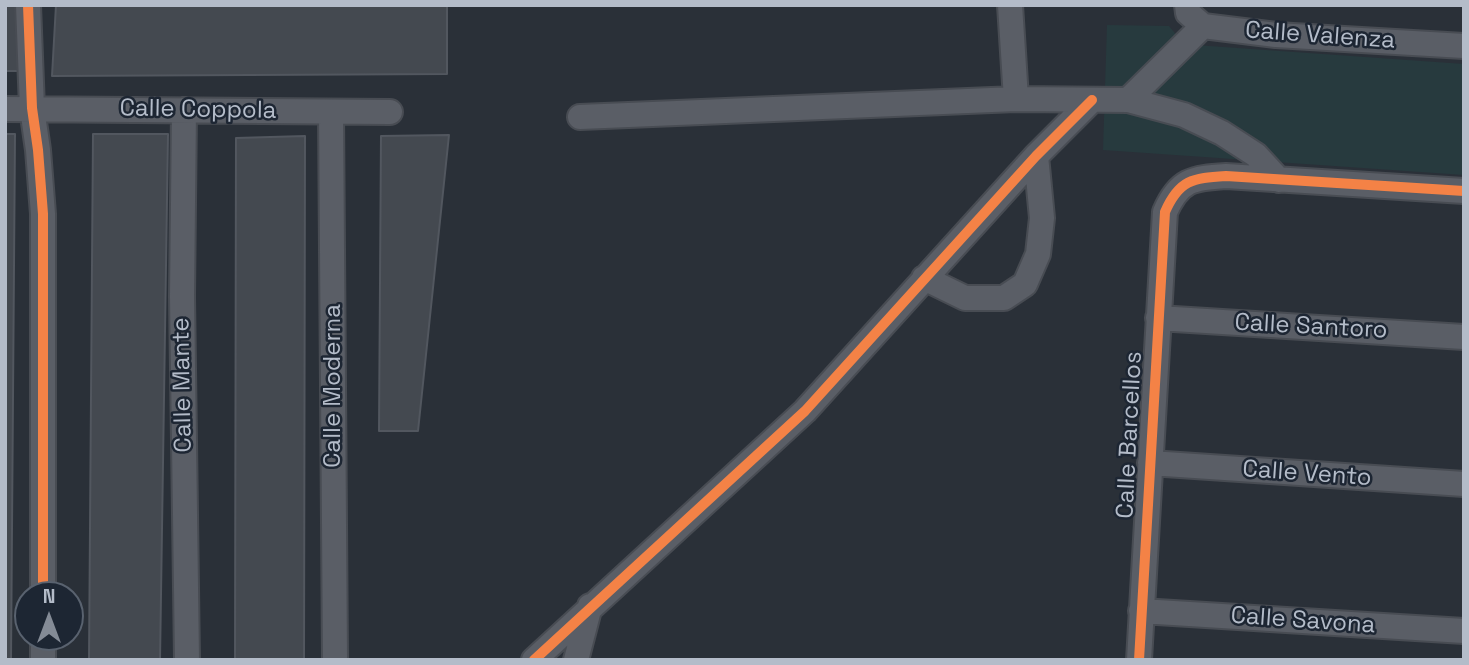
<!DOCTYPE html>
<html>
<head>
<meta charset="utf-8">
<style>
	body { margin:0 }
	#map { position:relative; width:1469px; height:665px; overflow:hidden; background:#2a3038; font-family:"Space Grotesk",sans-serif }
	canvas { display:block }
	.frame { position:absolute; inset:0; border:7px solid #b4bcc9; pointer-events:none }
	.north { position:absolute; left:14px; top:581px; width:70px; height:70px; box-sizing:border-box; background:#1d2633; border:2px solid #59626f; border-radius:50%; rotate:0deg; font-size:19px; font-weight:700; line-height:28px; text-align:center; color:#b4bcc9 }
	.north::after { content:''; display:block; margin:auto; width:24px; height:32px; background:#848b96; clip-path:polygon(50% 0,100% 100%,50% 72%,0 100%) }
</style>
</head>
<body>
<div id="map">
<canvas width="1469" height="665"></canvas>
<div class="frame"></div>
<div class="north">N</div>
</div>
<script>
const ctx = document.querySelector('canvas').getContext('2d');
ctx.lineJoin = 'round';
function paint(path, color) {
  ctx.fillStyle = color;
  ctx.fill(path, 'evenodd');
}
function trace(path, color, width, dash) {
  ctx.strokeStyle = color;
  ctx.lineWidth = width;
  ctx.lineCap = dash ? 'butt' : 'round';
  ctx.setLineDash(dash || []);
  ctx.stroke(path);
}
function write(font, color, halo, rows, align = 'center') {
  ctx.font = font + ' "Space Grotesk",sans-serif';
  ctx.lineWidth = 5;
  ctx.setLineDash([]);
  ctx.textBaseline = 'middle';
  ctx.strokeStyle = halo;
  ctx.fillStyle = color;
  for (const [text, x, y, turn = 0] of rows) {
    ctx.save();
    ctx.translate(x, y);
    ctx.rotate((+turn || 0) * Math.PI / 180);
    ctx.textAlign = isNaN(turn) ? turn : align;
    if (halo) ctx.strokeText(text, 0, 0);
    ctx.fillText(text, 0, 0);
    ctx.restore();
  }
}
paint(new Path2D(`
	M1107 25 1169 26 1178 37 1195 45 1464 64V175L1103 150Z`), '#273a3e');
const building = new Path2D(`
	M5 5H16L18 71H5Z
	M56 5H447V74L52 76Z
	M5 134H15L11 660H5Z
	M93 134H168L160 660H89Z
	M449 135 418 431H379L381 136Z
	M305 136 304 660H235L236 138Z`);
paint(building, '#444950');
trace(building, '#52575f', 2);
const minor = new Path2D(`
	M28 5 32 108 38 150 43 214V595
	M1010 5 1016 99
	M1187 5 1188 13 1203 26 1276 35 1464 46
	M1128 100 1203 26
	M5 109 390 112
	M184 110 182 296 187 660
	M331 112 335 660
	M580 117 1016 99 1128 100 1184 115 1222 133 1256 155 1279 180
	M924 278 965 298H1004L1025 284 1038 254 1042 218 1036 156
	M1158 318 1464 337
	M1150 463 1464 484
	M1141 611 1464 631
	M43 660V637
	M534 660 805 411 1036 156 1092 100
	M576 660 590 606
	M1139 660 1165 212C1179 180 1192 178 1226 176L1464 191`);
trace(minor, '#484c53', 28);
trace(minor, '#5a5e66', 24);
trace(new Path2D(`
	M28 5 32 108 38 150 43 214V595
	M534 660 805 411 1036 156 1092 100
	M1139 660 1165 212C1179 180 1192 178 1226 176L1464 191`), '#f48246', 10);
write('24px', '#b4bcc9', '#1d2633', [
	["Calle Valenza",1320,36,4],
	["Calle Coppola",198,110,1],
	["Calle Santoro",1311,327,3],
	["Calle Mante",183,385,-91],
	["Calle Moderna",333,386,-90],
	["Calle Barcellos",1130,435,-87],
	["Calle Vento",1307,474,4],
	["Calle Savona",1303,621,4]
]);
</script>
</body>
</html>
